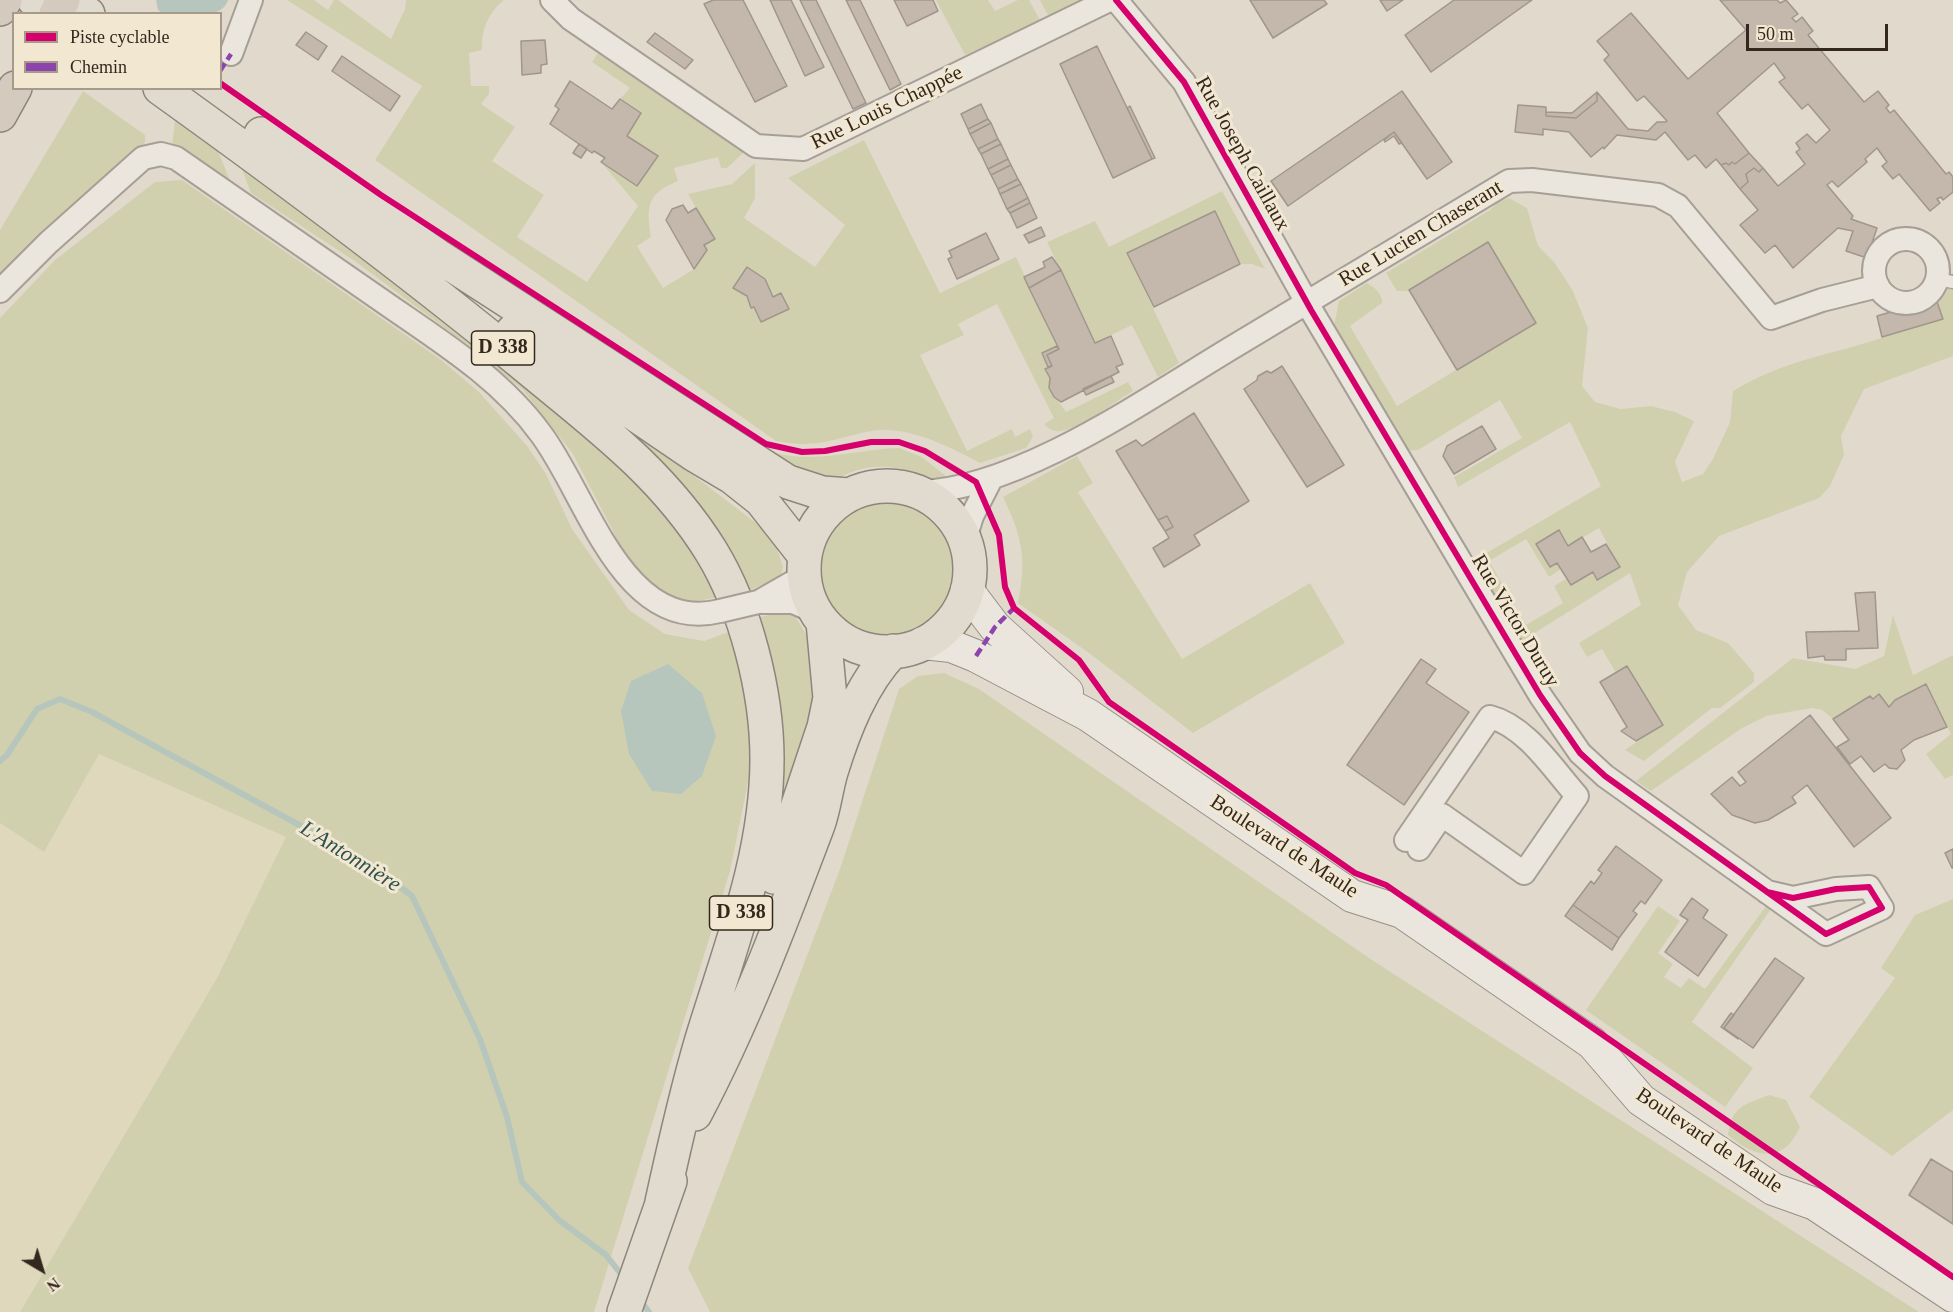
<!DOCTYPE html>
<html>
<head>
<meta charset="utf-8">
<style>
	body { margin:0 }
	#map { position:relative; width:1953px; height:1312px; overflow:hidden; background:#e1dacc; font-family:Georgia,serif }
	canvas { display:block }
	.legend { position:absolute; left:12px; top:12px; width:210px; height:78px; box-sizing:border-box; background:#f2e8d2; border:2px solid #a69b8a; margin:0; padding:8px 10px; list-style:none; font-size:18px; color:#34281e }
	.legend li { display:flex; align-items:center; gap:12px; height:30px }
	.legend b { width:30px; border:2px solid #a69b8a }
	.north { position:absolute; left:12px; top:1240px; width:60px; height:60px; -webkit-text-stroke:4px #f2e8d2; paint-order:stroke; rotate:142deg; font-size:16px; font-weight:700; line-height:24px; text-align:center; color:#34281e }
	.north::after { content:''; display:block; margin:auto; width:21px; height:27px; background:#34281e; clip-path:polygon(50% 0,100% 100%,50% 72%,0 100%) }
	.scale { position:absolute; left:1746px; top:24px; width:142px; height:27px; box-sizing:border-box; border:3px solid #34281e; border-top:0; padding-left:8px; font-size:18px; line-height:21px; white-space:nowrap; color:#34281e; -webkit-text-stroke:4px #f2e8d2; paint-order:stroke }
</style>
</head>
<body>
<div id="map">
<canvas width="1953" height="1312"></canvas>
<ul class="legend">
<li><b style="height:8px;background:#d6006c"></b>Piste cyclable</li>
<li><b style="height:8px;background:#8e44ad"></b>Chemin</li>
</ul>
<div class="north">N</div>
<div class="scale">50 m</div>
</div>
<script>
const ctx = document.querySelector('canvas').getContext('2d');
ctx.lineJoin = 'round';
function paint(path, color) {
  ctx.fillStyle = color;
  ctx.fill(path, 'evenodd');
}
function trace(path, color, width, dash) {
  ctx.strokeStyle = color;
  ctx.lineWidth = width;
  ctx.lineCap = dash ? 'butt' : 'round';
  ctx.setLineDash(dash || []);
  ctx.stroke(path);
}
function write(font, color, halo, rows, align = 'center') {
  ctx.font = font + ' Georgia,serif';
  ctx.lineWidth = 6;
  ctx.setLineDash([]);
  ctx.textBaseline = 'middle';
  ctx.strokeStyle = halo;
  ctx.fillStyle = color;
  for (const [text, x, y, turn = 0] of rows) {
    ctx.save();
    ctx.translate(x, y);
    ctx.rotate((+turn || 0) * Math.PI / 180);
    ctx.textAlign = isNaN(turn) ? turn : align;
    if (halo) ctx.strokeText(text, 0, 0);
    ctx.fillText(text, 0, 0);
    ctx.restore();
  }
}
paint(new Path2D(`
	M99 754 287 836 217 978 20 1312H0V823L44 852Z`), '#dfd8bd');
paint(new Path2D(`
	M287 0H314L328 10 334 0H338L391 39 405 9 406 0H504C488 13 481 30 482 50L469 53 471 86H489V94L481 104 515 127 492 161 544 195 517 237 587 282 638 206 601 162 637 186 658 157 627 136 641 113 620 99 630 88 592 62 601 48 742 144 743 153 727 168H721L718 157 674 168 678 181C647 194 646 206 651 237L637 246 663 288 694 269 707 250 704 245 714 239 688 194 732 184 755 163V198L744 218 815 267 845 225 788 178 864 140 940 293 1016 257 1057 346 1042 354 1048 367 1045 369 1050 378 1049 388 1066 412 1128 382 1133 391C1113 403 1083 427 1061 431 1053 432 1049 429 1044 424L1054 418 997 304 958 324 964 335 920 355 967 451 1012 429 1015 437 1030 429 1033 437 1026 448 980 463C949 446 907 425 871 431 832 439 817 449 776 441L375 160 422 86Z
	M936 0H988L995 11 1018 0H1029L1041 22 965 55Z
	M1040 0H1080L1075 6 1050 19Z
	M83 91 145 135V143L41 234 0 275V230Z
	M176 111 212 136 231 183 172 147Z
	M236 153 638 477 696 549 718 597 693 602 673 601 649 582 626 556 573 454 523 390 469 346 356 262 251 193Z
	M182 180 440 359 479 392 528 447 546 474 572 529 629 610 665 634 704 641 734 630 751 686 750 773 730 871 594 1312H20L217 978 286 837 99 754 44 852 0 823V318L55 260 155 182Z
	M1222 191 1265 269 1252 264H1240L1215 211 1127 253 1179 363 1158 377 1132 325 1095 343 1047 242 1095 221 1109 247Z
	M1509 198 1527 208 1538 246 1554 262 1572 289 1588 328 1582 386 1595 402 1621 409 1651 406 1675 412 1694 421 1675 462 1682 482 1703 474 1713 459 1730 422 1733 391C1767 370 1807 358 1845 349 1878 340 1910 328 1943 319L1936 299 1946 293 1953 272V356L1864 389 1841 436 1844 455 1830 486 1819 498 1719 536 1687 572 1678 605 1696 630 1728 643 1754 673V682L1720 708H1712L1644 761 1625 750 1663 724 1628 666 1616 673 1602 649 1587 657 1579 643 1641 605 1630 573 1522 641 1508 618 1518 612 1526 625 1563 603 1554 586 1567 578 1571 585 1593 572 1598 580 1620 567 1599 528 1568 546 1559 531 1536 545 1550 567 1557 563 1561 569 1549 577 1526 539 1489 561 1511 600 1501 606 1477 567 1478 558 1601 486 1570 422 1458 487 1454 477 1522 438 1500 400 1418 450 1399 451 1389 425 1334 326 1339 301 1367 283C1374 287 1383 294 1382 303L1350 326 1397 406 1456 370 1409 291H1397L1386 273 1490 210 1498 202Z
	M638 438 646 439 773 536 783 567 780 578 747 591 640 448Z
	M899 448 922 457 952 481 943 483C906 467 870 457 833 482L811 479 764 449C809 467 853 449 899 448Z
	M1077 456 1093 483 1078 492 1182 659 1310 583 1345 643 1193 733 1089 653 1018 603C1027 559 1022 536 1003 497Z
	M816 569a70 70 0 1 1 140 0a70 70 0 1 1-140 0Z
	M783 612 795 616C801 626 810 638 812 649 824 704 800 753 781 803L756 618Z
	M1893 615 1913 675 1953 655V775L1945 779 1926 754 1951 734 1926 685 1895 699 1889 707 1879 694 1873 699 1870 696 1833 719 1822 710 1812 708 1766 716 1742 728 1651 791 1636 781 1793 658 1855 669 1884 656Z
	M944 673 979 689 1372 960 1919 1312H710L688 1268 840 869 899 689 918 676Z
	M1953 899V1110L1892 1156 1809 1097 1895 978 1881 968 1915 915Z
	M1658 906 1680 921 1658 953 1673 964 1664 977 1681 988 1689 978 1705 989 1766 906 1771 909 1692 1022 1753 1068 1725 1107 1586 1010Z
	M1769 1095 1786 1100 1800 1127C1783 1165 1755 1158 1728 1135 1732 1106 1743 1105 1769 1095Z`), '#d0d0af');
paint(new Path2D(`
	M156 0H228C221 22 183 14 164 14L158 10Z
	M668 664 702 693 716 736 702 776 681 794 652 791 629 754 621 711 631 681Z`), '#b7c6bc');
trace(new Path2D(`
	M0 761 7 755 37 709 60 699 92 712 369 863 412 896 480 1039 507 1117 522 1182 559 1220 606 1255 624 1278
	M640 1300 649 1312`), '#b7c6bc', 6);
const building = new Path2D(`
	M713 0H743L787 86 755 102 704 4Z
	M770 0H791L824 67 805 76Z
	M800 0H816L866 103 853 109Z
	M846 0H860L901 84 890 90Z
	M894 0H933L938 11 907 26Z
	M1250 0H1324L1327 4 1273 38Z
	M1380 0H1403L1387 11Z
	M1454 0H1532L1431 72 1405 35Z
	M1720 0H1777L1780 3 1786 0 1798 14 1792 18 1796 22 1802 17 1813 31 1808 35 1864 102 1878 91 1889 105 1886 108 1890 113 1894 110 1946 174 1949 172 1953 177V192L1943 200 1941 197 1937 199 1940 203 1930 211 1899 174 1893 179 1882 166 1887 162 1877 148 1865 159 1867 162 1838 187 1832 181 1827 185 1853 216 1851 219 1877 228 1867 258 1846 251 1853 231 1838 228 1793 268 1775 245 1765 253 1740 225 1758 210 1740 189 1748 182 1746 174 1754 168 1759 172 1763 168 1778 186 1805 164 1796 152 1800 149 1796 143 1807 134 1816 143 1830 130 1808 104 1802 109 1779 82 1785 78 1774 63 1717 113 1749 153 1735 164 1732 162 1729 165 1726 163 1721 165 1716 159 1706 168 1695 155 1688 160 1665 132 1656 140 1617 135 1604 149 1603 147 1591 157 1569 132 1543 129V135L1515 132 1518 105 1546 107V116L1576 118 1597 101V92L1628 129 1648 131 1657 122H1665L1667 121 1644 96 1637 101 1604 60 1609 55 1597 41 1631 13 1688 79 1746 30Z
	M306 32 327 46 318 60 296 45Z
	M655 33 693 60 685 69 647 42Z
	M545 40 547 64 541 65V73L522 75 521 41Z
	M1097 46 1152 159 1113 178 1060 64Z
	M342 56 400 96 390 111 332 71Z
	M570 81 612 109 620 99 641 113 627 136 658 156 637 186 601 162 605 158 594 151 592 153 550 124 559 109 555 106Z
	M1402 91 1452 162 1427 179 1394 132 1288 206 1271 181Z
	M1597 92V101L1576 118 1546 116V112L1572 113Z
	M981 104 988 119 968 129 961 114Z
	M1130 106 1155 158 1152 159 1127 108Z
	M988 119 991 123 970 134 968 129Z
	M991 123 998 139 978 149 970 134Z
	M1394 132 1402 143 1399 144 1394 136 1385 142 1384 140Z
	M998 139 1001 144 981 154 978 149Z
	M579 144 587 149 581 158 573 153Z
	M1001 144 1008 159 988 169 981 154Z
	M1749 153 1763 168 1759 172 1754 168 1746 174 1748 182 1740 189 1721 165 1726 163 1729 165 1732 162 1735 164Z
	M1008 159 1011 165 991 175 988 169Z
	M1011 165 1018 179 998 189 991 175Z
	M1018 179 1021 184 1000 194 998 189Z
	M1021 184 1028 198 1007 209 1000 194Z
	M1028 198 1030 203 1010 213 1007 209Z
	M1030 203 1037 218 1017 228 1010 213Z
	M683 205 688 213 696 208 715 239 704 245 707 250 694 269 666 220 672 209Z
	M1215 211 1240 264 1154 307 1127 253Z
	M1041 227 1045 236 1029 243 1024 235Z
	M986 233 999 259 957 279 948 259 952 257 949 251Z
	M1488 242 1536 323 1457 370 1409 290Z
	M1052 257 1061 270 1029 288 1024 277 1045 267 1043 262Z
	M747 267 765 279 773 297 781 293 789 309 761 322 754 307 751 308 747 296 733 288Z
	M1061 270 1095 343 1111 336 1123 364 1116 367 1119 372 1061 402 1054 397 1049 388 1050 378 1045 369 1052 366 1047 355 1059 349 1029 288Z
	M1936 299 1943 319 1882 337 1877 316Z
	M1057 346 1059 349 1047 355 1052 366 1048 367 1042 353Z
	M1282 366 1344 465 1307 487 1244 389 1257 380 1258 376 1267 371 1271 373Z
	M1111 376 1114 382 1086 395 1083 389Z
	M1194 413 1249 501 1194 535 1200 545 1164 567 1153 548 1169 538 1165 531 1173 527 1167 516 1158 520 1116 451 1136 440 1142 446Z
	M1482 426 1496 449 1454 474 1443 456 1447 446Z
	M1167 516 1173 527 1165 531 1158 520Z
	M1559 530 1568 546 1582 537 1591 552 1606 544 1620 567 1597 580 1593 572 1571 585 1557 563 1550 567 1536 544Z
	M1875 592 1878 648 1846 649V660H1825L1824 656 1808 658 1806 632 1859 631 1855 593Z
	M1421 659 1436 669 1426 683 1469 712 1404 805 1347 765Z
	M1627 666 1663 725 1636 741 1621 731 1627 727 1600 682Z
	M1926 684 1947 727 1914 740 1901 750 1905 760 1897 769 1889 768 1885 764 1874 772 1861 756 1850 764 1837 747 1849 740 1833 719 1870 696 1873 699 1879 694 1889 707 1895 700Z
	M1810 715 1891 818 1854 847 1807 785 1792 797 1796 803 1768 820 1755 823 1732 815 1711 794 1732 777 1740 786 1746 782 1738 772Z
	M1616 846 1662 880 1645 904 1641 901 1633 911 1637 914 1619 938 1573 905 1591 881 1594 884 1602 873 1598 870Z
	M1953 849V868H1952L1945 853Z
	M1692 898 1708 910 1703 918 1727 935 1698 976 1665 952 1688 920 1680 915Z
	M1573 905 1619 938 1612 950 1565 916Z
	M1775 958 1804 978 1753 1048 1724 1028Z
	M1731 1013 1734 1015 1724 1028 1738 1039 1721 1027Z
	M1931 1159 1953 1172V1224L1909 1195Z`);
paint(building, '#c4b8ad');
trace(building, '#a1968c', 1.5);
const service = new Path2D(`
	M1937 279 1953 282`);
const minor = new Path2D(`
	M552 0 571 19 756 146 803 149 1109 0
	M1116 0 1184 82 1311 310 1540 695 1580 753 1605 776 1826 934 1882 908 1869 887 1836 889 1793 898 1767 892
	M231 54 251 0
	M1874 271a32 32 0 1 1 64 0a32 32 0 1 1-64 0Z
	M0 291 48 243 143 158 161 154 176 158C243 204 310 251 378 298 435 338 499 376 541 434 587 495 623 635 720 611
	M920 492C1019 489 1148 398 1233 347 1325 291 1417 236 1509 181L1532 180 1658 195 1678 206 1771 318 1822 300 1878 286
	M965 539 972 516 991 479
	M760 601 795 581 804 572
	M758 602H793L816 612
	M1406 840 1490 717C1526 726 1553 769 1577 796L1524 873 1442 815 1419 849`);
const secondary = new Path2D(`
	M967 590 995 627 1067 692
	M923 643 951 646 976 656 1088 715 1352 896 1402 912 1592 1043 1641 1100 1773 1189 1815 1204 1953 1296`);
const primary = new Path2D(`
	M34 0 54 14
	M68 0 88 14
	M160 88C284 177 406 268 523 364 594 423 662 472 711 551 746 608 767 693 767 759 767 856 730 947 702 1039 686 1093 674 1147 662 1202
	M261 134 438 256 788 482 822 493 849 495
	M513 331 695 455 732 477 761 500 805 556
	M804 569a83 83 0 1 1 166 0a83 83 0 1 1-166 0Z
	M774 877 824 727 830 698 823 622
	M695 1114C744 1021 781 923 818 825 824 808 826 789 831 772 844 730 862 683 893 651
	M624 1312 670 1181`);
const motorway = new Path2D(`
	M0 9 5 0
	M56 14 63 0
	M0 115 15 88`);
trace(service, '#a69f95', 15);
trace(minor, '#a69f95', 26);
trace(secondary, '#968f85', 34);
trace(primary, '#8c857c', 36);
trace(motorway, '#8c857c', 36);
trace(service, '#eae5dd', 12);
trace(minor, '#eae5dd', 22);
trace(secondary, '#eae5dd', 32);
trace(primary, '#e1dbcf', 33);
trace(motorway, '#d4cabd', 33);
const minorBridge = new Path2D(`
	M720 611 758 602`);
trace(minorBridge, '#a69f95', 26, []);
trace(minorBridge, '#eae5dd', 22);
trace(new Path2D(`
	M220 71 231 54
	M976 656 995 627 1014 608`), '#8e44ad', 4.5, [9, 4.5]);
trace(new Path2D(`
	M1116 0 1184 82 1311 310 1540 695 1580 753 1605 776 1826 934 1882 908 1869 887 1836 889 1793 898 1767 892
	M220 83 381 195 766 444 802 452 825 451 871 442H899L925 451 976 482 999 535 1005 587 1014 608 1079 660 1109 702 1355 873 1386 885 1953 1277`), '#d6006c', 6);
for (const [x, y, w] of [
	[503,348,63],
	[741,913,63]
]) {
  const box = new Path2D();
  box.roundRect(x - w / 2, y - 17, w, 34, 4.5);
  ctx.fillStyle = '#f2e8d2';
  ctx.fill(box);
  trace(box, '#34281e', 1.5);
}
write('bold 20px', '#34281e', null, [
	["D 338",503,348],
	["D 338",741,913]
]);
write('21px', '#34281e', '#f2e8d2', [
	["Rue Louis Chappée",887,108,-26],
	["Rue Joseph Caillaux",1242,154,61],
	["Rue Lucien Chaserant",1421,234,-31],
	["Rue Victor Duruy",1515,621,59],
	["Boulevard de Maule",1284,847,33],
	["Boulevard de Maule",1709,1141,34]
]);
write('italic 22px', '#2f524f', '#f2e8d2', [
	["L'Antonnière",350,857,32]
]);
</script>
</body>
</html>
